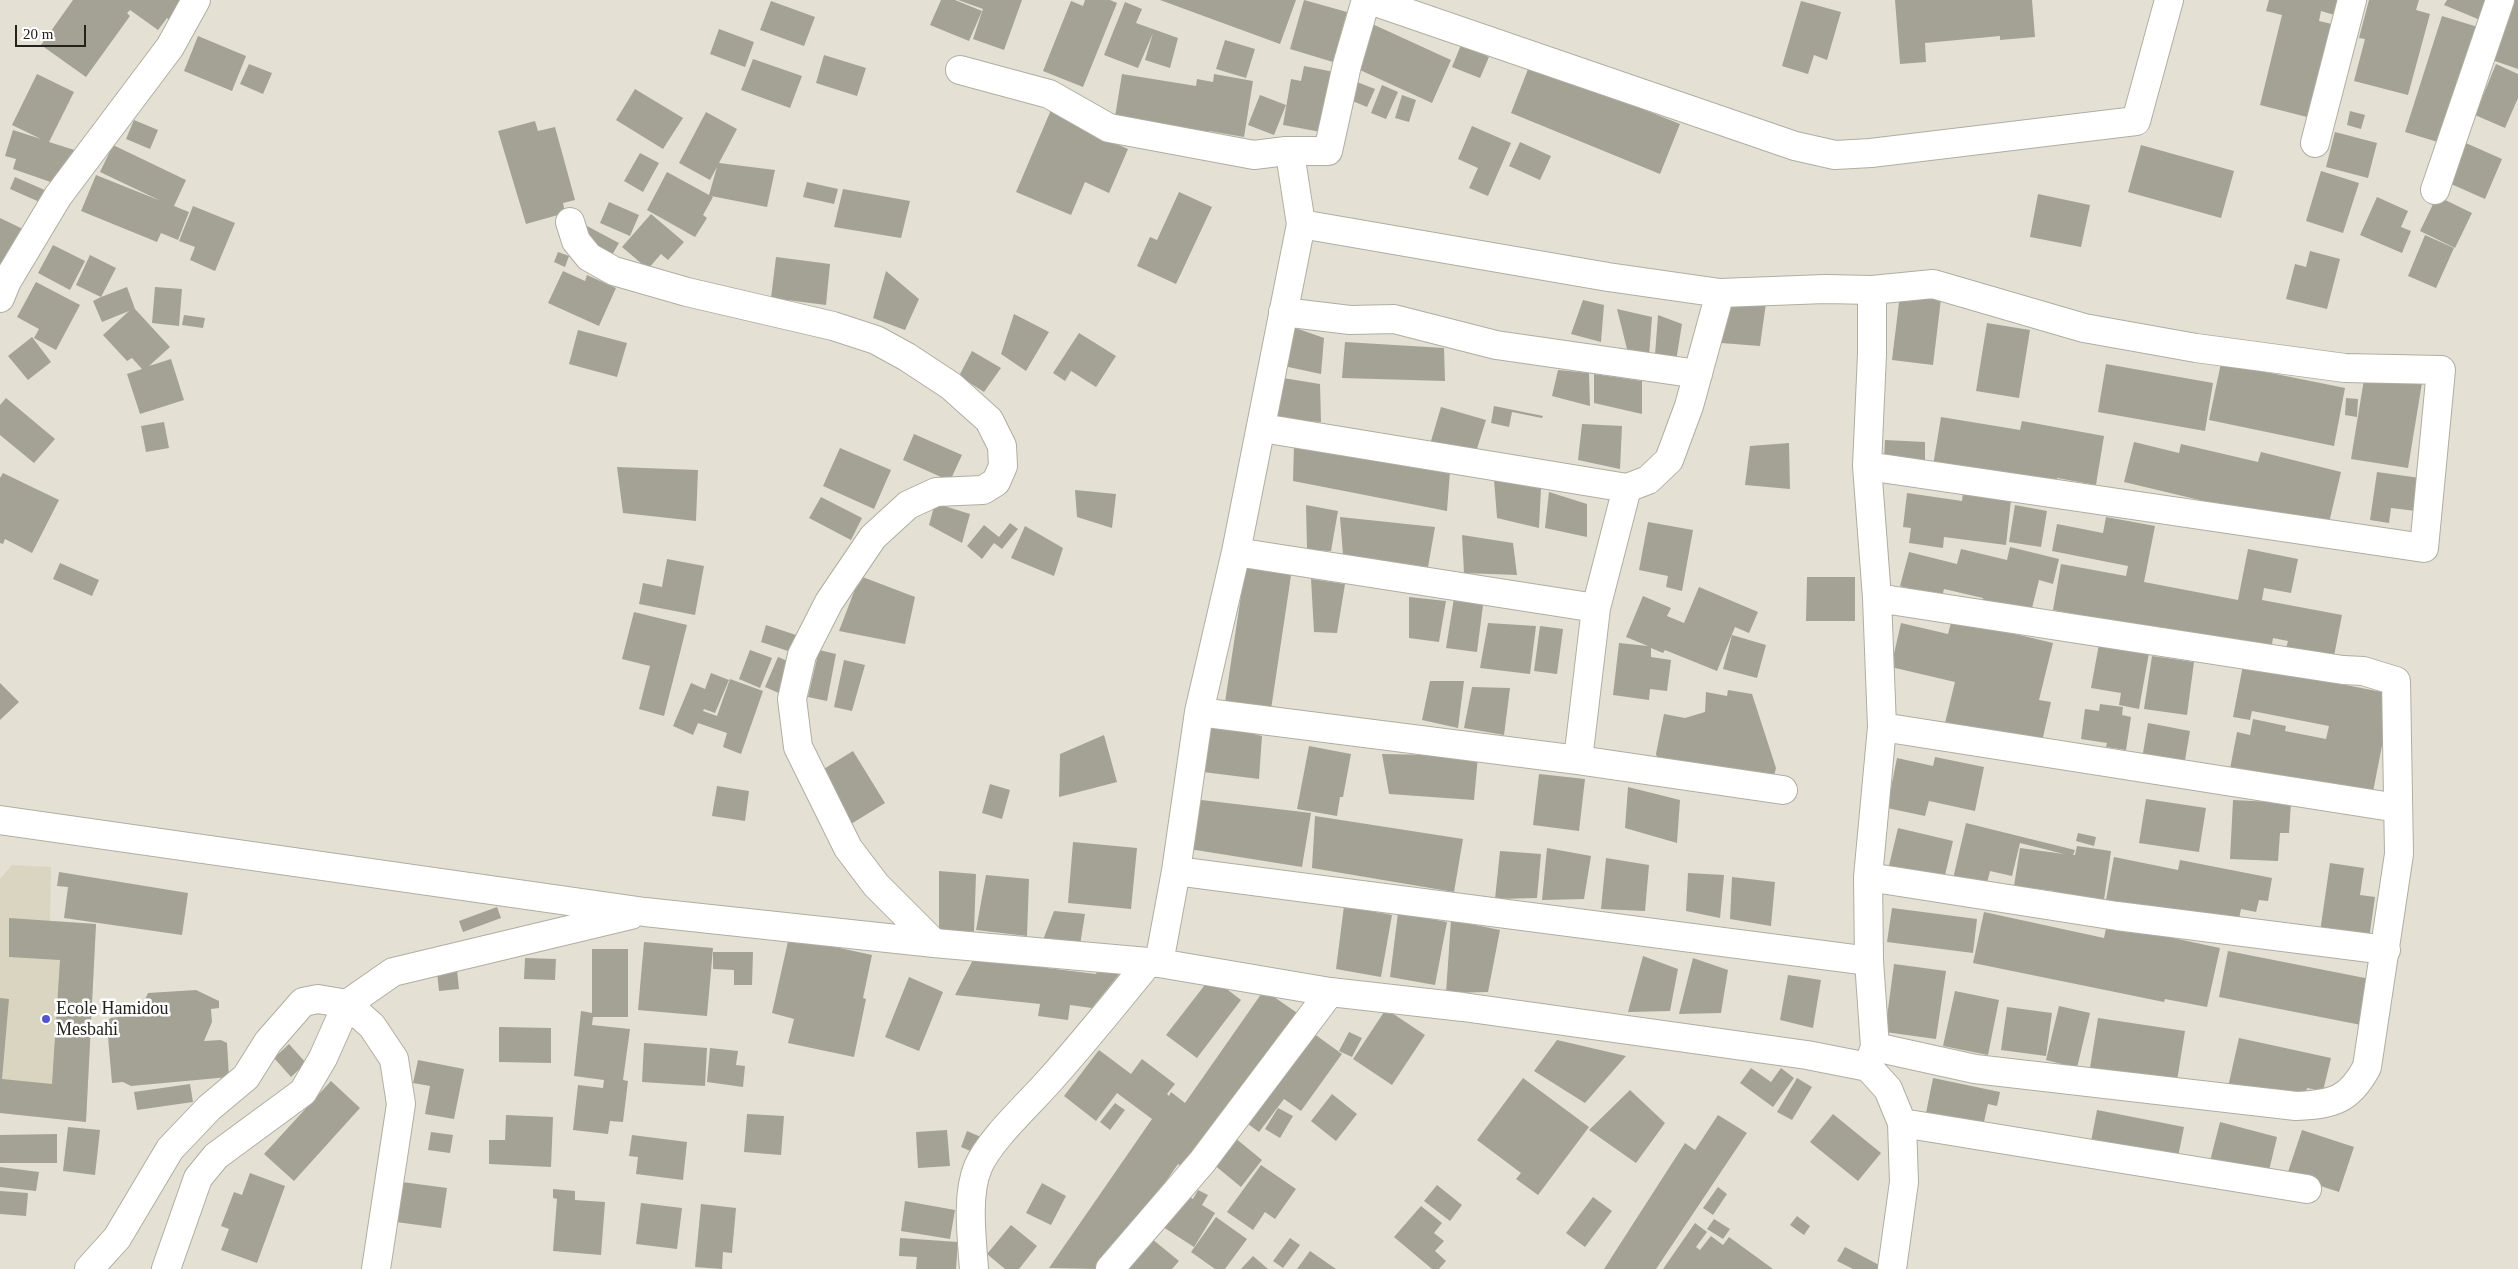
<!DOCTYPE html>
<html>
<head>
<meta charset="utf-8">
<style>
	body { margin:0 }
	#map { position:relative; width:2518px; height:1269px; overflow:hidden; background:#e4e1d4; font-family:Georgia,serif }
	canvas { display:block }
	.scale { position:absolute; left:15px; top:25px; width:71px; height:22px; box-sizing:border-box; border:2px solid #23221d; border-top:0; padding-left:6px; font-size:15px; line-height:18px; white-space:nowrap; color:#23221d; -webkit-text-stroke:4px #fff; paint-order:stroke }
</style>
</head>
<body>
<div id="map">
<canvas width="2518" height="1269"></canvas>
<div class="scale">20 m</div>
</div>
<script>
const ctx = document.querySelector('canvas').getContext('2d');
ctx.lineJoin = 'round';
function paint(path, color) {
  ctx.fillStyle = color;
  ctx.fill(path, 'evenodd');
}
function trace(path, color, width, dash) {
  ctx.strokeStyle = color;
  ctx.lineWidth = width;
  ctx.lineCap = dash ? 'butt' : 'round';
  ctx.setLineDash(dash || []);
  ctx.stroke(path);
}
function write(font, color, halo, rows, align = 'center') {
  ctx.font = font + ' Georgia,serif';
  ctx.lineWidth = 5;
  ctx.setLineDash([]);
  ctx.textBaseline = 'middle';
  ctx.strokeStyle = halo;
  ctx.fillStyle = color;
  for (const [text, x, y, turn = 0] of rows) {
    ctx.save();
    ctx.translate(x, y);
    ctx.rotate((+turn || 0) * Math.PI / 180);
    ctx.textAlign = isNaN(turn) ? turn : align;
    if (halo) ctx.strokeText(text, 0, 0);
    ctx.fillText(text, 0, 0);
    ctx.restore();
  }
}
paint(new Path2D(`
	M12 865 51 867 50 921 96 924 86 1122 0 1113V879Z`), '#d9d5c1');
paint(new Path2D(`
	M73 0H191L174 24 167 18 158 30 130 10 127 13 130 16 86 77 41 45Z
	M941 0H955L982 11 969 41 930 25Z
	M958 0H1022L1004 50 973 39 983 9Z
	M1085 0H1110L1117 3 1083 87 1043 71 1071 1 1083 6Z
	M1160 0H1296L1280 44Z
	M1304 0 1347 12 1333 62 1290 49Z
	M1895 0H2032L2035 37 2000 40V36L1925 43 1926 62 1900 64Z
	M2269 0H2341L2338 16 2321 11 2319 21 2336 25 2321 88 2315 86 2307 117 2260 105 2282 15 2266 11Z
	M2369 0H2419L2416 10 2430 14 2408 95 2354 81 2365 39 2359 38Z
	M2447 0H2494L2485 22 2444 5Z
	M2515 0H2518V69L2492 60Z
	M771 1 815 17 804 46 760 30Z
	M1801 1 1841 12 1827 60 1814 55 1808 74 1782 66Z
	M1125 2 1142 9 1136 23 1178 38 1170 68 1145 60 1153 33 1138 68 1104 55Z
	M2442 16 2481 28 2441 143 2405 132Z
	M1368 22 1451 60 1432 103 1349 65Z
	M719 29 754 42 745 67 710 54Z
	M198 36 246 56 232 91 184 71Z
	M1225 40 1255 49 1246 78 1216 69Z
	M1461 45 1489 57 1480 78 1452 67Z
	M824 55 866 68 857 96 816 83Z
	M753 59 802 76 790 108 741 90Z
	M249 64 272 73 263 94 240 84Z
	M1530 64 1680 124 1660 174 1511 113Z
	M2496 64 2518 74V98L2505 128 2475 115Z
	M1304 66 1339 73 1321 132 1283 125 1291 79 1301 81Z
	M37 74 74 92 49 142 84 153 65 187 13 169 16 159 5 156 13 130 41 139 12 125Z
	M1122 74 1196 86 1197 79 1213 82 1214 74 1253 81 1244 137 1209 131 1208 139 1114 123Z
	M1357 82 1375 89 1367 107 1350 100Z
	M1382 85 1398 92 1386 119 1371 113Z
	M635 89 683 118 663 149 616 120Z
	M1260 95 1286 105 1274 135 1248 125Z
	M1402 95 1416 100 1409 122 1395 118Z
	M1051 110 1094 134 1128 149 1109 193 1085 182 1071 215 1016 192Z
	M2350 111 2365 115 2361 129 2347 125Z
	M706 112 737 129 719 163 775 170 767 207 711 196 713 197 703 215 707 218 695 237 647 210 667 172 709 195 717 167 710 180 679 163Z
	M134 120 158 130 150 149 126 139Z
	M535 121 538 131 555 127 575 200 563 203 565 213 526 224 498 131Z
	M1472 126 1511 143 1488 196 1469 188 1478 168 1458 159Z
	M2335 132 2377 143 2368 178 2326 167Z
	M2459 140 2502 159 2485 199 2442 180Z
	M1520 142 1551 156 1540 180 1509 166Z
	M113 145 186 180 174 206 189 212 178 240 161 233 157 242 81 211 96 175 161 201 100 172Z
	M2141 145 2234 171 2221 218 2128 192Z
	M640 153 659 163 643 192 624 181Z
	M2321 171 2359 183 2343 233 2306 221Z
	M15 177 56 195 51 207 10 189Z
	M807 182 838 189 834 204 803 197Z
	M843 189 910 201 901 238 834 227Z
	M1179 192 1212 207 1176 284 1137 266 1150 237 1157 240Z
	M2038 194 2090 205 2081 247 2030 237Z
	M2437 196 2472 213 2455 248 2420 231Z
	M2377 197 2408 211 2401 227 2411 231 2402 253 2360 235Z
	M609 202 639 215 630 236 600 223Z
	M193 206 235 223 215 271 190 260 195 247 179 241Z
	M651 214 684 242 668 260 661 254 648 269 622 247Z
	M0 218 25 230 0 270Z
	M585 225 619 243 611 257 578 239Z
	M2425 235 2454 248 2436 288 2408 276Z
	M53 245 85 261 70 290 38 273Z
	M2310 251 2340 259 2327 309 2286 299 2295 264 2306 267Z
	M558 252 569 256 565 267 554 262Z
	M90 255 116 268 101 297 127 287 135 309 170 347 149 366 171 359 184 400 140 414 127 374 142 369 132 358 127 361 103 335 129 311 102 322 93 301 101 297 76 285Z
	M776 257 830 264 826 305 771 298Z
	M563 271 585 281 587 275 616 288 599 326 548 303Z
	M886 271 919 299 905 330 873 318Z
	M36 282 80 305 56 350 34 338 39 329 17 317Z
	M155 287 182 289 179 326 152 323Z
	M1900 294 1941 299 1933 365 1892 360Z
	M1583 300 1604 305 1601 342 1571 334Z
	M1720 302 1766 303 1760 346 1721 343Z
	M1617 309 1652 317 1649 357 1627 349Z
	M1014 314 1049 332 1026 371 1001 354Z
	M184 315 205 318 203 328 182 325Z
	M1658 315 1682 324 1676 361 1655 355Z
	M1987 323 2030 330 2019 398 1976 391Z
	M1290 326 1324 338 1321 374 1279 365Z
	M578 330 627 343 617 377 569 364Z
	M1079 333 1116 356 1096 387 1071 371 1065 381 1053 373Z
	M32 337 51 362 28 380 8 356Z
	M1345 342 1444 348 1445 381 1342 378Z
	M972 351 1001 368 984 392 959 376Z
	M2221 363 2345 388 2334 446 2209 420Z
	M2106 364 2213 383 2205 431 2098 412Z
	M1558 370 1589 373 1590 406 1552 396Z
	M2365 373 2422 383 2408 468 2351 459Z
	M1594 374 1642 381V414L1594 403Z
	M1277 377 1320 384 1321 422 1268 419Z
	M6 398 55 439 34 463 0 435V405Z
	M2346 398 2358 399 2357 417 2345 415Z
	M1494 406 1543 416 1542 418 1512 412 1509 427 1491 423Z
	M1441 407 1486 420 1475 455 1431 441Z
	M1941 417 2020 430 2022 421 2104 436 2096 485 2057 478 2056 487 1933 466Z
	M164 422 169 448 146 452 141 426Z
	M1582 424 1622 426 1620 469 1578 460Z
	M914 434 962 455 950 481 903 460Z
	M1885 440 1925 442V461L1884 460Z
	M2134 442 2179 453 2181 444 2258 462 2261 452 2341 472 2328 527 2254 513 2124 482Z
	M1789 443 1790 489 1745 485 1750 446Z
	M1294 445 1450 471 1447 511 1293 481Z
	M840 448 891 470 874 509 823 486Z
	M617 467 698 470 696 521 623 513Z
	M2377 472 2420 478 2416 511 2391 508 2389 523 2370 520Z
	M3 473 59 500 32 553 5 539 3 544 0 543V478Z
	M1494 479 1541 488 1539 528 1497 518Z
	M1075 490 1116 494 1112 528 1077 517Z
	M1549 492 1587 504V537L1545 528Z
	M1907 493 1962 501 1963 493 2011 500 2006 545 1944 537 1943 548 1909 543 1911 528 1903 527Z
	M821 497 862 518 851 540 809 518Z
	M935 503 970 514 962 543 929 525Z
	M1306 505 1338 511 1331 551 1307 550Z
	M2015 505 2047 511 2041 547 2009 542Z
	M1340 517 1435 527 1428 567 1343 555Z
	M2106 517 2155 526 2144 582 2238 600 2248 549 2298 559 2291 593 2264 588 2262 600 2342 615 2333 661 2285 652 2288 641 2273 638 2271 651 2053 610 2061 564 2126 576 2128 566 2052 551 2057 524 2103 533Z
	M1648 522 1693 530 1682 591 1666 587 1668 576 1639 570Z
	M1010 523 1018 529 1002 549 994 543 982 559 967 546 984 525 999 537Z
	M1025 526 1063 548 1054 576 1011 558Z
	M1462 535 1513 543 1517 575 1464 573Z
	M2010 547 2059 559 2053 584 2039 580 2031 612 1981 605 1983 598 1944 589 1942 597 1900 586 1909 552 1957 564 1961 549 2007 560Z
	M667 559 704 566 695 615 639 604 643 583 662 587Z
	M1246 562 1292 569 1270 716 1224 709Z
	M60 563 99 580 92 596 53 579Z
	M860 576 915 597 905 644 839 631Z
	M1807 577H1855V621H1806Z
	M1311 579 1345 584 1337 633 1314 632Z
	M1699 587 1758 612 1749 633 1735 627 1717 671 1665 650 1663 653 1651 648V657L1671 660 1667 691 1650 689 1649 700 1613 695 1619 643 1648 646 1626 637 1643 596 1671 608 1667 616 1684 623Z
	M1409 597 1446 601 1439 642 1409 638Z
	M1454 598 1483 605 1477 652 1446 648Z
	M634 612 687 625 664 716 639 709 650 666 622 659Z
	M1952 619 2053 643 2039 700 2051 702 2041 746 1945 723 1955 682 1891 667 1901 623 1948 634Z
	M1488 623 1536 626 1530 674 1480 668Z
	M766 625 796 635 791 652 761 642Z
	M1540 626 1563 629 1557 674 1534 671Z
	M1732 635 1766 645 1757 678 1723 669Z
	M2099 644 2149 653 2139 709 2119 705 2121 693 2091 688Z
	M750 650 772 658 760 688 739 679Z
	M819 650 836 654 827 701 808 697Z
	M2152 656 2194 662 2187 715 2144 709Z
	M778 657 795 664 781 694 765 687Z
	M844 660 865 665 852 711 834 707Z
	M2243 665 2392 694 2372 797 2230 769 2237 732 2250 735 2253 719 2286 726 2285 731 2326 739 2329 726 2252 711 2250 720 2233 717Z
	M711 673 729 680 715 713 704 709 703 711 717 716 730 679 763 691 741 754 723 747 727 733 698 723 693 735 673 726 691 683 705 689Z
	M1430 681H1464L1458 728 1422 720Z
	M0 683 19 702 0 720Z
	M1472 687 1510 688 1504 735 1464 728Z
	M1728 690 1752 694 1776 768 1773 779 1742 778 1740 769 1729 772 1659 763 1656 754 1664 714 1685 718 1705 712 1706 692 1727 696Z
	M2100 704 2123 707 2122 715 2131 717 2126 750 2106 747 2107 743 2081 739 2085 709 2099 711Z
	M1210 723 1262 736 1259 779 1203 772Z
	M2148 723 2190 731 2184 766 2142 759Z
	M1104 735 1117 782 1059 797 1060 754Z
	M1309 746 1351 754 1343 797H1340L1337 816 1297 809Z
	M853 751 885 803 851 824 819 772Z
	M1382 754 1478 756 1474 800 1389 794Z
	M1935 757 1984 767 1975 811 1929 801 1925 816 1887 808 1897 758 1933 766Z
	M1539 774 1585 779 1579 831 1533 825Z
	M990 784 1010 790 1002 819 982 813Z
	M717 786 749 791 745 821 712 816Z
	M1628 787 1680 800 1677 843 1625 828Z
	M1193 799 1311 813 1302 867 1183 848Z
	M2146 799 2206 808 2199 852 2139 843Z
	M2233 800 2291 803 2289 833H2280L2278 861 2230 859Z
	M1315 816 1463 839 1454 892 1312 868Z
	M1966 823 2075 850 2073 855H2075L2077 846 2111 851 2103 907 2053 900 2054 891 2014 886 2020 848 2064 854 2020 843 2012 876 1990 871 1985 891 1952 883Z
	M1898 828 1953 841 1942 888 1887 874Z
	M2078 833 2096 837 2094 846 2076 841Z
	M1073 842 1137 848 1131 909 1068 903Z
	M1547 848 1591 856 1584 899 1542 900Z
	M1500 851 1541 854 1537 898 1495 899Z
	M2114 857 2178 870 2180 860 2272 878 2268 901 2259 900 2256 912 2241 909 2239 919 2209 913 2207 925 2105 905Z
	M1606 858 1649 865 1645 911 1601 909Z
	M2330 863 2364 868 2360 895 2375 897 2369 939 2320 932Z
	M939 871 976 874 974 932 939 929Z
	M59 872 188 893 182 935 64 918 68 887 57 886Z
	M1688 873 1724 875 1720 918 1686 911Z
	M986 875 1029 879 1027 936 976 930Z
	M1732 877 1775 882 1771 926 1730 919Z
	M1344 906 1392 915 1381 977 1336 969Z
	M497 907 501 918 463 932 459 921Z
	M1892 908 1977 919 1973 953 1887 942Z
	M1054 911 1085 914 1080 945 1043 940Z
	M1984 912 2104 938 2107 924 2220 948 2207 1007 2165 999 2164 1002 1973 963Z
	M1398 913 1447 922 1435 985 1390 977Z
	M9 918 96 924 86 1122 0 1113V998L9 999 2 1079 52 1084 60 960 9 957Z
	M1451 920 1500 930 1488 992 1446 993Z
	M789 937 872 955 863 998 866 999 854 1057 788 1043 794 1019 772 1013Z
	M644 942 713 948 707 1016 638 1010Z
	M592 949H628V1017H593L592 1025 630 1029 623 1080 628 1081 623 1122 610 1121 608 1134 573 1130 578 1085 603 1088 604 1080 574 1076 581 1011 592 1013Z
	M2228 951 2370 979 2361 1025 2219 997Z
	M713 952H753L752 985H734V970L713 969Z
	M976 954 1047 963V968L1096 974 1097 971 1120 973 1092 1008 1070 1005 1068 1020 1038 1016 1040 1004 955 995Z
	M1643 956 1678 969 1670 1011 1628 1012Z
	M525 958 556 959 555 980 524 979Z
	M1693 958 1728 970 1721 1013 1679 1014Z
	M1894 964 1946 971 1936 1039 1885 1032Z
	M457 970 459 989 439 991 437 972Z
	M1788 975 1821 980 1813 1028 1780 1020Z
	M909 977 943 992 919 1051 885 1037Z
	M1211 977 1241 1000 1197 1058 1166 1035Z
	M196 990 219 1001V1008L211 1009 212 1022 204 1041 221 1040 227 1043 229 1077 131 1086 123 1082 112 1083 107 1025 110 1018 119 1017 124 1006 143 1004 148 993Z
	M1264 990 1303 1017 1187 1170 1178 1164 1109 1263 1098 1269 1049 1268 1152 1119 1117 1093 1096 1121 1064 1096 1099 1050 1131 1074 1142 1059 1175 1084 1167 1094 1169 1096 1171 1092 1185 1103Z
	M1955 991 1999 1000 1988 1055 1943 1046Z
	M2059 1006 2090 1013 2077 1068 2046 1060Z
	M2007 1007 2052 1013 2046 1056 2001 1050Z
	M1386 1009 1425 1035 1392 1085 1353 1059Z
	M2098 1018 2185 1031 2176 1087 2089 1074Z
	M499 1027 551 1028V1063L499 1062Z
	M1306 1028 1342 1054 1301 1111 1284 1099 1259 1132 1241 1119Z
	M1349 1032 1362 1038 1352 1057 1339 1051Z
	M2239 1038 2331 1058 2323 1091 2307 1088 2304 1103 2228 1087Z
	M1557 1040 1626 1056 1585 1103 1534 1071Z
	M644 1043 707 1048 705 1086 642 1082Z
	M289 1044 306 1063 291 1077 274 1058Z
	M710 1048 738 1051 736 1065 745 1066 743 1087 707 1082Z
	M418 1060 464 1069 454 1119 425 1114 430 1086 413 1083Z
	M1751 1068 1771 1082 1781 1068 1794 1078 1773 1107 1740 1083Z
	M1523 1078 1589 1127 1538 1195 1516 1179 1521 1173 1477 1140Z
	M1797 1078 1812 1087 1792 1120 1777 1112Z
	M1933 1078 2000 1092 1997 1106 1988 1104 1981 1135 1924 1123Z
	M331 1081 360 1108 294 1181 264 1154Z
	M190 1084 193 1102 137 1110 134 1092Z
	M1630 1090 1665 1123 1636 1163 1589 1130Z
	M1332 1094 1357 1114 1336 1141 1311 1121Z
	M1115 1103 1125 1110 1110 1130 1100 1122Z
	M1278 1108 1293 1116 1280 1138 1265 1129Z
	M2097 1110 2184 1127 2176 1167 2089 1152Z
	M747 1114 784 1116 781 1155 744 1152Z
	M1833 1114 1881 1153 1858 1181 1810 1142Z
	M506 1115 553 1117 551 1167 489 1164V1140H505Z
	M1718 1115 1747 1133 1656 1269H1604L1685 1143 1695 1150Z
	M2220 1122 2277 1137 2267 1179 2209 1165Z
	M68 1127 100 1130 95 1175 63 1171Z
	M947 1130 950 1166 918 1168 916 1132Z
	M2302 1130 2354 1147 2339 1192 2287 1175Z
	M967 1131 981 1137 975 1153 961 1147Z
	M431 1132 453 1135 450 1153 428 1150Z
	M1229 1133 1262 1160 1241 1187 1207 1159Z
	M57 1134V1163H0V1135Z
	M632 1135 687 1142 683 1180 636 1174 638 1157 629 1156Z
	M1261 1165 1296 1189 1275 1219 1265 1212 1253 1230 1227 1212Z
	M0 1167 39 1172 36 1191 0 1187Z
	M250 1173 285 1186 257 1263 221 1250 229 1229 221 1226 234 1192 242 1195Z
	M402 1182 447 1188 441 1228 396 1222Z
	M1042 1183 1066 1196 1051 1225 1026 1213Z
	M1437 1185 1462 1205 1450 1221 1424 1201Z
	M1718 1187 1727 1194 1713 1215 1703 1208Z
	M553 1189 575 1191V1200L605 1202 601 1255 553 1251 557 1199 553 1198Z
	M1198 1190 1208 1195 1202 1205 1215 1213 1194 1247 1160 1225 1181 1191 1193 1199Z
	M0 1191 28 1193 26 1216 0 1214Z
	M1593 1197 1612 1211 1585 1247 1566 1233Z
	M905 1201 955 1210 950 1239 901 1231Z
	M641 1203 682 1208 677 1249 636 1244Z
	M701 1204 736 1208 732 1253 723 1252 722 1269 695 1267Z
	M1421 1206 1442 1223 1434 1233 1444 1241 1435 1251 1446 1261 1439 1269H1432L1394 1237Z
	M1797 1216 1810 1226 1804 1235 1790 1225Z
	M1216 1217 1247 1239 1225 1269H1215L1191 1252Z
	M1714 1219 1730 1229 1723 1239 1707 1229Z
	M1695 1223 1707 1232 1696 1247 1700 1250 1711 1236 1723 1245 1729 1237 1773 1269H1663Z
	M1011 1225 1037 1246 1019 1269H1005L987 1254Z
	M1146 1234 1179 1261 1172 1269H1118Z
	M900 1238 958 1242 956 1269H916L917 1257 899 1256Z
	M1290 1238 1300 1245 1283 1268 1273 1261Z
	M1845 1247 1881 1266 1880 1269H1853L1837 1261Z
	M1310 1251 1336 1269H1297Z
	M1253 1256 1268 1269H1241Z`), '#a4a195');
const minor = new Path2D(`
	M1370 0 1795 146 1835 155 1871 153 2136 121 2169 0
	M960 70 1049 94 1109 128 1254 155 1286 151H1328L1347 65 1366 0
	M2315 143 2352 0
	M2435 190 2500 0
	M570 222 576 241 589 257 614 271 687 292 833 326 876 340 907 357 951 386 989 420 1002 446 1003 466 996 482 983 490 936 492 908 505 873 537 829 602 802 655 792 699 798 747 848 848 876 885 934 943
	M1301 224 1608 277 1720 293 1825 289 1872 290V354L1867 466 1877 598 1882 727 1868 877 1869 961 1875 1047 1869 1064
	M0 298 7 281 58 196 170 47 196 0
	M1283 312 1350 320 1394 319 1496 345 1698 374
	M1262 428 1627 488
	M1867 466 2424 548 2441 370 2345 368 2196 348 2084 328 1933 284 1872 290
	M1236 552 1596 608
	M1199 712 1578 760 1783 790
	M1882 727 2398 808
	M1578 760 1596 608 1627 488 1648 480 1669 460 1689 406 1720 293
	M0 820 645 912 934 943 1159 963 1330 992 1463 1007 1807 1055 1868 1067 1888 1089 1902 1123 1904 1182 1892 1269
	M1176 871 1869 961
	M1868 877 2117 916 2386 950
	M1159 963 1176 871 1199 712 1236 552 1301 224 1291 160 1286 151
	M1875 1047 1975 1069 2296 1106C2333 1104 2349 1101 2367 1067L2399 854 2396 681 2363 671 2343 670 1877 598
	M1902 1123 2307 1189
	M89 1269 117 1238 170 1149 209 1108 246 1077 268 1042 303 1002 318 999 347 1004 323 1058 303 1092 216 1156 198 1178 166 1269
	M376 1269 401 1104 394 1059 372 1026 347 1004 393 972 631 915
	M974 1269C972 1240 966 1195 978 1167 989 1140 1030 1103 1050 1080 1084 1042 1116 1002 1148 963
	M1110 1269 1202 1162 1330 992`);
trace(minor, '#b0aea1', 30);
trace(minor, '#fff', 28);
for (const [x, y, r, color] of [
	[46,1019,5,"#5355cc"]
]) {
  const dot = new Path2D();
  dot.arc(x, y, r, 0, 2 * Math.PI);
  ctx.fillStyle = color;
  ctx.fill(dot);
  trace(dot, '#fff', 2);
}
write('18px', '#23221d', '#fff', [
	["Ecole Hamidou",56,1009],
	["Mesbahi",56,1030]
], 'left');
</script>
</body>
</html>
